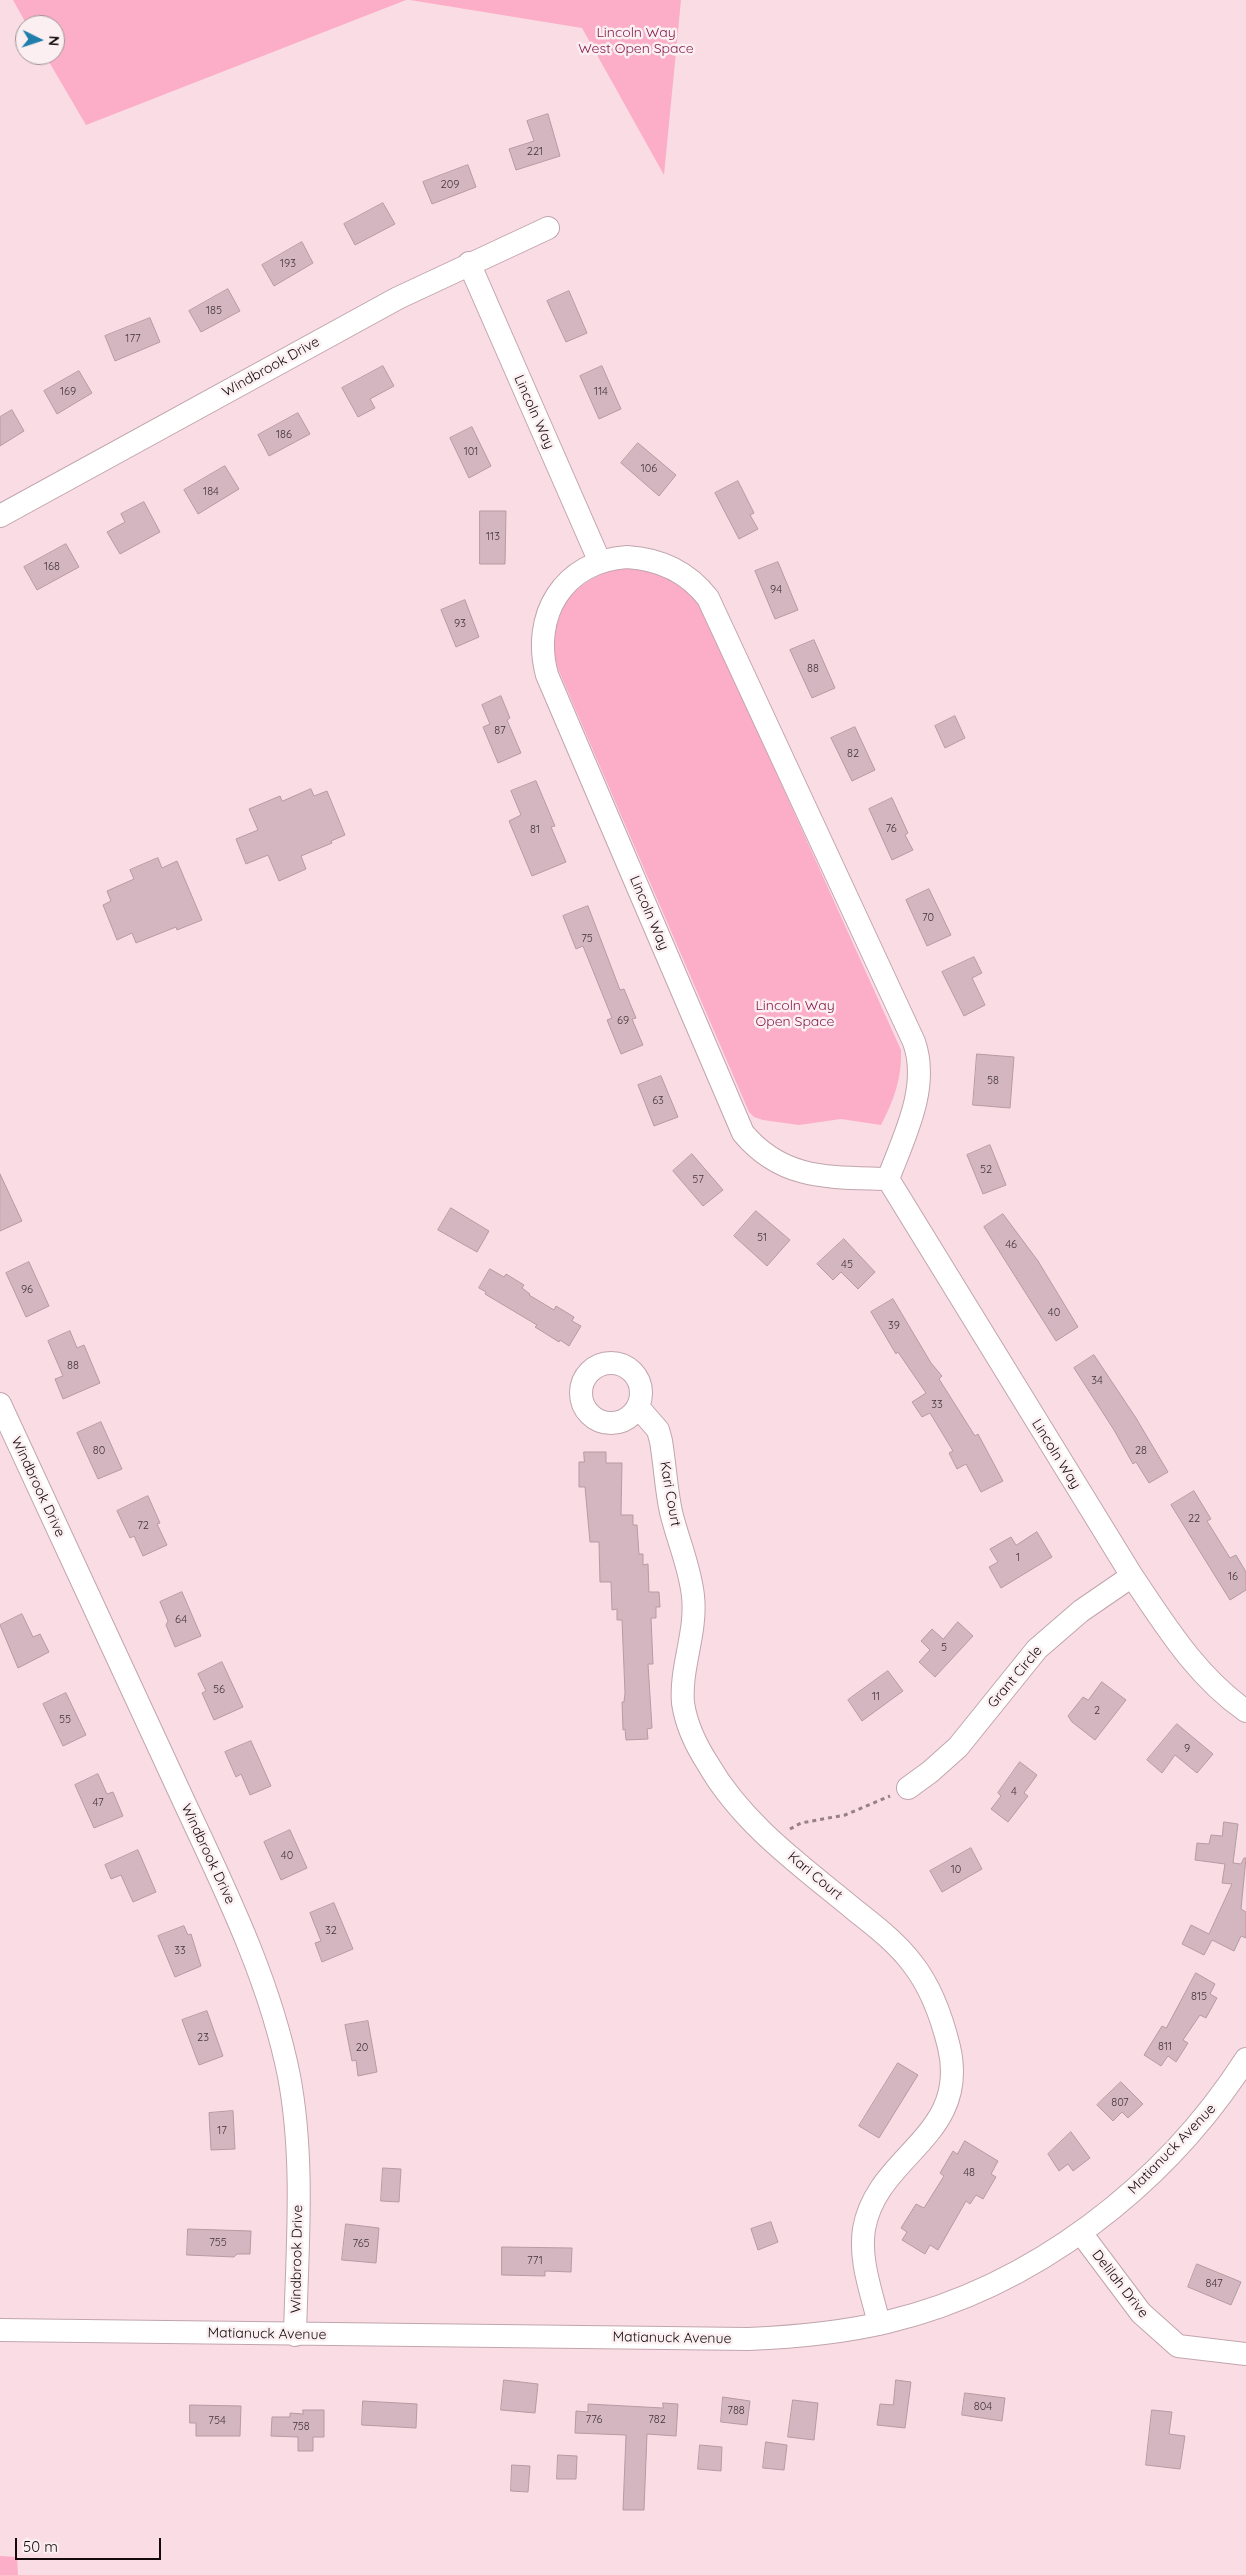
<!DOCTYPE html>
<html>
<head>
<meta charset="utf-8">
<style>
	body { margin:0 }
	#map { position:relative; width:1246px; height:2575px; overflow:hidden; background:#fadce5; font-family:Quicksand,sans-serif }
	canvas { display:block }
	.north { position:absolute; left:15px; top:15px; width:50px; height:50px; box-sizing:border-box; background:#fbeff2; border:1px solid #9f9396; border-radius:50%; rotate:94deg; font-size:14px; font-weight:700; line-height:20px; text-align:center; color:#140a0d }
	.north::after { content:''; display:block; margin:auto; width:18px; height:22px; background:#207eab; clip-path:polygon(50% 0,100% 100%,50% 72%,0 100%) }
	.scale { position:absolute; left:15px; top:2538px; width:146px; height:22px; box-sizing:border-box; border:2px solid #140a0d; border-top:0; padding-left:6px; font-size:15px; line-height:18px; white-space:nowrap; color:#140a0d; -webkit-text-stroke:4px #fbeff2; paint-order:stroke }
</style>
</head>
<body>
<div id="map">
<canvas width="1246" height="2575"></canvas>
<div class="north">N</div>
<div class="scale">50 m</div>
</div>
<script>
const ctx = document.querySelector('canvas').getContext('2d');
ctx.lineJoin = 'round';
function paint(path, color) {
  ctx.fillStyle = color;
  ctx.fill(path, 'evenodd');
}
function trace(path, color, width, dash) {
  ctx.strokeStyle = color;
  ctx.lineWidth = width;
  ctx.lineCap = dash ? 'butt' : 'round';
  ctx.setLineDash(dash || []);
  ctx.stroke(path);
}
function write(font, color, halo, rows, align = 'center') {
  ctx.font = font + ' Quicksand,sans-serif';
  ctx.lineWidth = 5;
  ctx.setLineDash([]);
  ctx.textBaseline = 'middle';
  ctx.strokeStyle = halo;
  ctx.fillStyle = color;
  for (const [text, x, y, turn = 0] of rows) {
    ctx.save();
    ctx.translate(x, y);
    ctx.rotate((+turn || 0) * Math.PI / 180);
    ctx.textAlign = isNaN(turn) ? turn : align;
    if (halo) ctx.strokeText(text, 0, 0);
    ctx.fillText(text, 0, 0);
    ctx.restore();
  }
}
paint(new Path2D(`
	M13 0H406L86 125 45 55H55V25H27Z
	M410 0H681L664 175 582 28Z
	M630 566C667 575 680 577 703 610L901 1050C902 1078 894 1100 881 1125L841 1119 799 1125 763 1120 754 1117 749 1112 558 669C556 662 553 653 553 646 553 637 556 627 559 619 570 585 597 573 630 566Z
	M0 2556 17 2557 18 2575H0Z`), '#fcadc7');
const building = new Path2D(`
	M548 114 560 156 516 170 509 149 534 141 527 121Z
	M468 165 476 187 432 204 423 182Z
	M383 203 395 224 355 245 344 224Z
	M302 242 313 263 274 286 262 265Z
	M228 289 240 311 201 332 189 311Z
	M569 291 587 333 566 342 547 301Z
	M150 318 160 342 115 361 105 336Z
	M383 366 394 386 370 399 375 408 358 417 342 388Z
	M602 366 621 409 599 419 580 376Z
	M79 371 92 393 57 414 44 391Z
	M12 410 24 431 0 446V417Z
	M298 413 310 434 269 456 258 435Z
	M472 427 491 466 469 478 450 438Z
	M638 443 676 475 659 496 621 463Z
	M225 466 239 489 198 514 184 490Z
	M738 481 754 513 750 515 758 529 739 539 715 493Z
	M144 502 160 532 120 554 107 532 125 522 121 514Z
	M480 511H506L505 564H480Z
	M66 544 79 567 37 590 24 567Z
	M778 562 798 610 775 619 755 571Z
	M465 600 479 637 456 647 441 610Z
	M814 640 835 688 812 698 790 650Z
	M501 696 510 718 507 720 521 753 498 763 483 727 490 724 482 705Z
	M955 716 965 738 945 748 935 726Z
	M855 727 875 770 852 781 831 738Z
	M536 781 555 826 551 827 566 862 532 876 509 821 521 815 511 791Z
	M311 789 314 796 327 791 345 835 331 841 332 843 301 856 306 869 279 881 268 855 246 864 236 839 258 830 249 809 280 796 282 801Z
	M892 798 908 833 905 835 913 850 892 860 869 809Z
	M158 858 162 868 177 861 202 920 177 930 176 927 136 943 132 933 117 940 103 905 111 901 107 891 134 879 130 870Z
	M929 889 951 935 927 946 906 900Z
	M588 906 620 990 624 989 636 1018 632 1019 643 1045 621 1054 607 1020 612 1018 583 946 576 949 563 916Z
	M974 957 982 973 972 978 985 1005 964 1016 942 972Z
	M977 1054 1014 1057 1010 1108 973 1105Z
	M661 1076 678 1117 654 1126 638 1085Z
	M990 1145 1006 1185 983 1194 967 1155Z
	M692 1154 723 1190 703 1206 673 1171Z
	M0 1174 22 1221 0 1231Z
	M451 1208 489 1231 477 1252 438 1230Z
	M756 1211 790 1240 767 1266 734 1236Z
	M1003 1214 1038 1261 1078 1327 1056 1341 984 1227Z
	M844 1239 875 1272 858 1289 841 1272 833 1280 817 1264Z
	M29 1262 49 1306 26 1317 6 1273Z
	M490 1269 504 1277 506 1274 524 1285 522 1288 530 1294 529 1295 554 1310 556 1306 574 1317 572 1321 581 1326 569 1346 560 1340 559 1342 535 1327 537 1325 485 1294 486 1292 479 1288Z
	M893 1299 931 1363 942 1376 939 1379 975 1436 978 1434 1003 1481 981 1492 966 1464 957 1469 949 1453 953 1451 930 1413 922 1417 912 1402 926 1393 898 1352 896 1354 871 1312Z
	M70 1331 77 1348 84 1345 100 1383 63 1399 55 1379 63 1376 48 1341Z
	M1094 1355 1136 1418 1168 1472 1149 1483 1136 1462 1133 1464 1114 1430 1074 1368Z
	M101 1422 122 1469 98 1479 77 1433Z
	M584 1452H606V1463H622L621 1515H633V1525H637L639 1554H643V1565L648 1564 649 1592H659L660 1607H656V1618H651L653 1664H648L652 1728 647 1729 648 1739 626 1740 625 1729 623 1730 622 1702H624L625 1693 622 1620H617V1609L612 1610 611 1582H600L599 1542H590L585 1487H579V1462H584Z
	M1194 1491 1211 1519 1207 1521 1230 1558 1236 1555 1246 1572V1590L1230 1600 1171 1505Z
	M148 1496 160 1523 157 1524 167 1545 143 1556 134 1536 130 1538 117 1511Z
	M1037 1532 1052 1557 1001 1588 989 1567 998 1562 990 1549 1011 1537 1016 1545Z
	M182 1592 201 1636 175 1647 166 1625 168 1621 160 1602Z
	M22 1614 33 1637 40 1634 49 1652 18 1668 0 1625Z
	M958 1622 973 1636 935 1677 919 1662 930 1650 921 1641 932 1629 943 1639Z
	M222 1662 243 1707 214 1720 202 1693 206 1691 198 1674Z
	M888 1671 903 1691 862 1721 848 1700Z
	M1102 1682 1126 1700 1095 1740 1072 1722 1068 1716 1083 1697 1088 1700Z
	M66 1693 86 1735 63 1746 43 1704Z
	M1177 1724 1213 1754 1197 1773 1175 1755 1162 1773 1147 1760Z
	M251 1741 271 1786 250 1795 241 1774 236 1777 225 1752Z
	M1020 1762 1037 1775 1024 1793 1028 1796 1008 1822 991 1809 1001 1796 998 1793Z
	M98 1774 107 1794 113 1792 123 1816 94 1828 75 1785Z
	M1224 1822 1238 1824 1233 1863 1241 1864 1244 1858H1246L1241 1909 1246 1912V1938L1241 1936 1234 1951 1212 1940 1204 1955 1182 1944 1191 1925 1209 1934 1232 1884 1222 1883 1225 1864 1195 1860 1197 1843 1209 1844 1211 1835 1222 1836Z
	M290 1830 307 1868 281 1880 264 1842Z
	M971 1848 982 1869 942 1892 930 1871Z
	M138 1850 156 1892 133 1902 121 1875 111 1879 105 1865Z
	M334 1903 353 1949 322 1962 315 1943 321 1941 310 1913Z
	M184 1926 188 1935 191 1934 201 1966 175 1977 158 1936Z
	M1196 1973 1215 1984 1210 1994 1217 1998 1206 2018 1200 2015 1183 2040 1188 2043 1176 2062 1168 2056 1161 2066 1144 2055 1162 2026 1166 2028Z
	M207 2011 223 2056 199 2065 182 2020Z
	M368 2021 377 2072 358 2076 356 2060 352 2061 345 2025Z
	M898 2063 918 2075 879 2138 859 2126Z
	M1121 2082 1143 2104 1128 2118 1122 2112 1113 2121 1097 2105Z
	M233 2111 235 2149 211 2150 209 2113Z
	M1071 2132 1090 2158 1073 2171 1068 2164 1059 2171 1048 2154Z
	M965 2141 998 2161 991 2174 996 2177 983 2199 976 2195 970 2204 966 2201 938 2250 930 2245 925 2254 902 2240 907 2232 901 2228 916 2204 924 2208 944 2176 940 2173 953 2151 957 2154Z
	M383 2168 401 2169 399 2202 381 2201Z
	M771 2222 778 2242 758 2250 751 2229Z
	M346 2224 379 2228 376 2263 342 2260Z
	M188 2229 251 2231 250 2254H237L234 2257 187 2255Z
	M502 2247 572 2248 571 2272 545 2271V2276L502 2275Z
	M1197 2264 1241 2282 1231 2305 1188 2287Z
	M504 2380 538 2384 535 2413 501 2410Z
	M896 2380 911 2382 905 2428 877 2425 880 2404 893 2405Z
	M965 2393 1005 2398 1002 2421 962 2415Z
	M723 2397 750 2401 747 2425 721 2422Z
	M793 2400 818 2403 814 2440 788 2437Z
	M363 2401 417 2404 416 2428 362 2425Z
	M663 2403 678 2404 676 2436 647 2434 644 2510H623L626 2435 575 2433 576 2411 588 2412V2404L663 2408Z
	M190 2405 241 2406 240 2436H196V2423H190Z
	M303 2410H324V2437H313V2451H298V2437L271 2436 272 2417H290V2413L303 2414Z
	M1152 2410 1172 2412 1169 2434 1185 2436 1180 2469 1146 2465Z
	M766 2442 787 2445 784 2470 763 2468Z
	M700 2445 722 2447 721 2471 698 2469Z
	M558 2455 577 2456 576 2479H557Z
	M512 2465 530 2466 528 2492 511 2491Z`);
paint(building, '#d3b6bf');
trace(building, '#b69ba3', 1);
const minor = new Path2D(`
	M469 263 599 560
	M0 516 398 298 548 228
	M627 557C660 559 687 571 708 598L914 1042C930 1087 904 1137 888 1179 831 1177 783 1181 743 1133L547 675C531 616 563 561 627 557Z
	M888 1179 1132 1576C1165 1625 1196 1676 1246 1711
	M581 1393a30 30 0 1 1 60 0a30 30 0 1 1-60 0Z
	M0 1404C58 1529 116 1655 174 1780 218 1876 268 1971 289 2076 305 2161 297 2249 295 2335
	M638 1407 658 1430 661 1441C665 1465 666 1489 671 1512 678 1541 690 1567 693 1596 697 1633 680 1667 683 1703 686 1724 697 1747 708 1764 743 1825 803 1867 856 1911 876 1927 896 1942 912 1963 931 1987 942 2018 949 2047 970 2137 877 2154 864 2229 859 2261 872 2293 879 2324
	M908 1788 930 1772 958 1747 1037 1649 1081 1611 1132 1576
	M1081 2233 1141 2313 1178 2346 1246 2354
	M0 2330 748 2339C796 2337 841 2333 887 2322 1034 2287 1165 2185 1246 2059`);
trace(minor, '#c1a5ad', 24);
trace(new Path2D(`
	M790 1829 801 1823 845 1815 890 1796`), '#968187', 3, [4, 4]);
trace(minor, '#fff', 22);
write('11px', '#44353a', null, [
	["221",535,152],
	["209",450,185],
	["193",288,264],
	["185",214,311],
	["177",133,339],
	["169",68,392],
	["114",601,392],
	["186",284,435],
	["101",471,452],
	["106",649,469],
	["184",211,492],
	["113",493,537],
	["168",52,567],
	["94",776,590],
	["93",460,624],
	["88",813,669],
	["87",500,731],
	["82",853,754],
	["76",891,829],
	["81",535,830],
	["70",928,918],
	["75",587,939],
	["69",623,1021],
	["58",993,1081],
	["63",658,1101],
	["52",986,1170],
	["57",698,1180],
	["51",762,1238],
	["46",1011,1245],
	["45",847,1265],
	["96",27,1290],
	["40",1054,1313],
	["39",894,1326],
	["88",73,1366],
	["34",1097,1381],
	["33",937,1405],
	["80",99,1451],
	["28",1141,1451],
	["22",1194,1519],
	["72",143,1526],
	["1",1018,1558],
	["16",1233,1577],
	["64",181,1620],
	["5",944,1648],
	["56",219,1690],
	["11",876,1697],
	["2",1097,1711],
	["55",65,1720],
	["9",1187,1749],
	["4",1014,1792],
	["47",98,1803],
	["40",287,1856],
	["10",956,1870],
	["32",331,1931],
	["33",180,1951],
	["815",1199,1997],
	["23",203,2038],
	["811",1165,2047],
	["20",362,2048],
	["807",1120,2103],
	["17",222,2131],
	["48",969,2173],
	["755",218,2243],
	["765",361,2244],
	["771",535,2261],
	["847",1214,2284],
	["804",983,2407],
	["788",736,2411],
	["776",594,2420],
	["782",657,2420],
	["754",217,2421],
	["758",301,2427]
]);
write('14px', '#871e4e', '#fbeff2', [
	["Lincoln Way",636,33],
	["West Open Space",636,49],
	["Lincoln Way",795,1006],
	["Open Space",795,1022]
]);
write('14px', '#140a0d', '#fbeff2', [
	["Windbrook Drive",271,367,-29],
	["Lincoln Way",534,412,66],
	["Lincoln Way",649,913,67],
	["Lincoln Way",1056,1454,58],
	["Windbrook Drive",38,1487,65],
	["Kari Court",670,1494,80],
	["Grant Circle",1015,1677,-50],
	["Windbrook Drive",208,1854,65],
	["Kari Court",815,1876,40],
	["Matianuck Avenue",1172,2149,-46],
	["Windbrook Drive",297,2259,-89],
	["Delilah Drive",1120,2284,52],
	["Matianuck Avenue",267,2334,1],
	["Matianuck Avenue",672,2338,1]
]);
</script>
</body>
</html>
